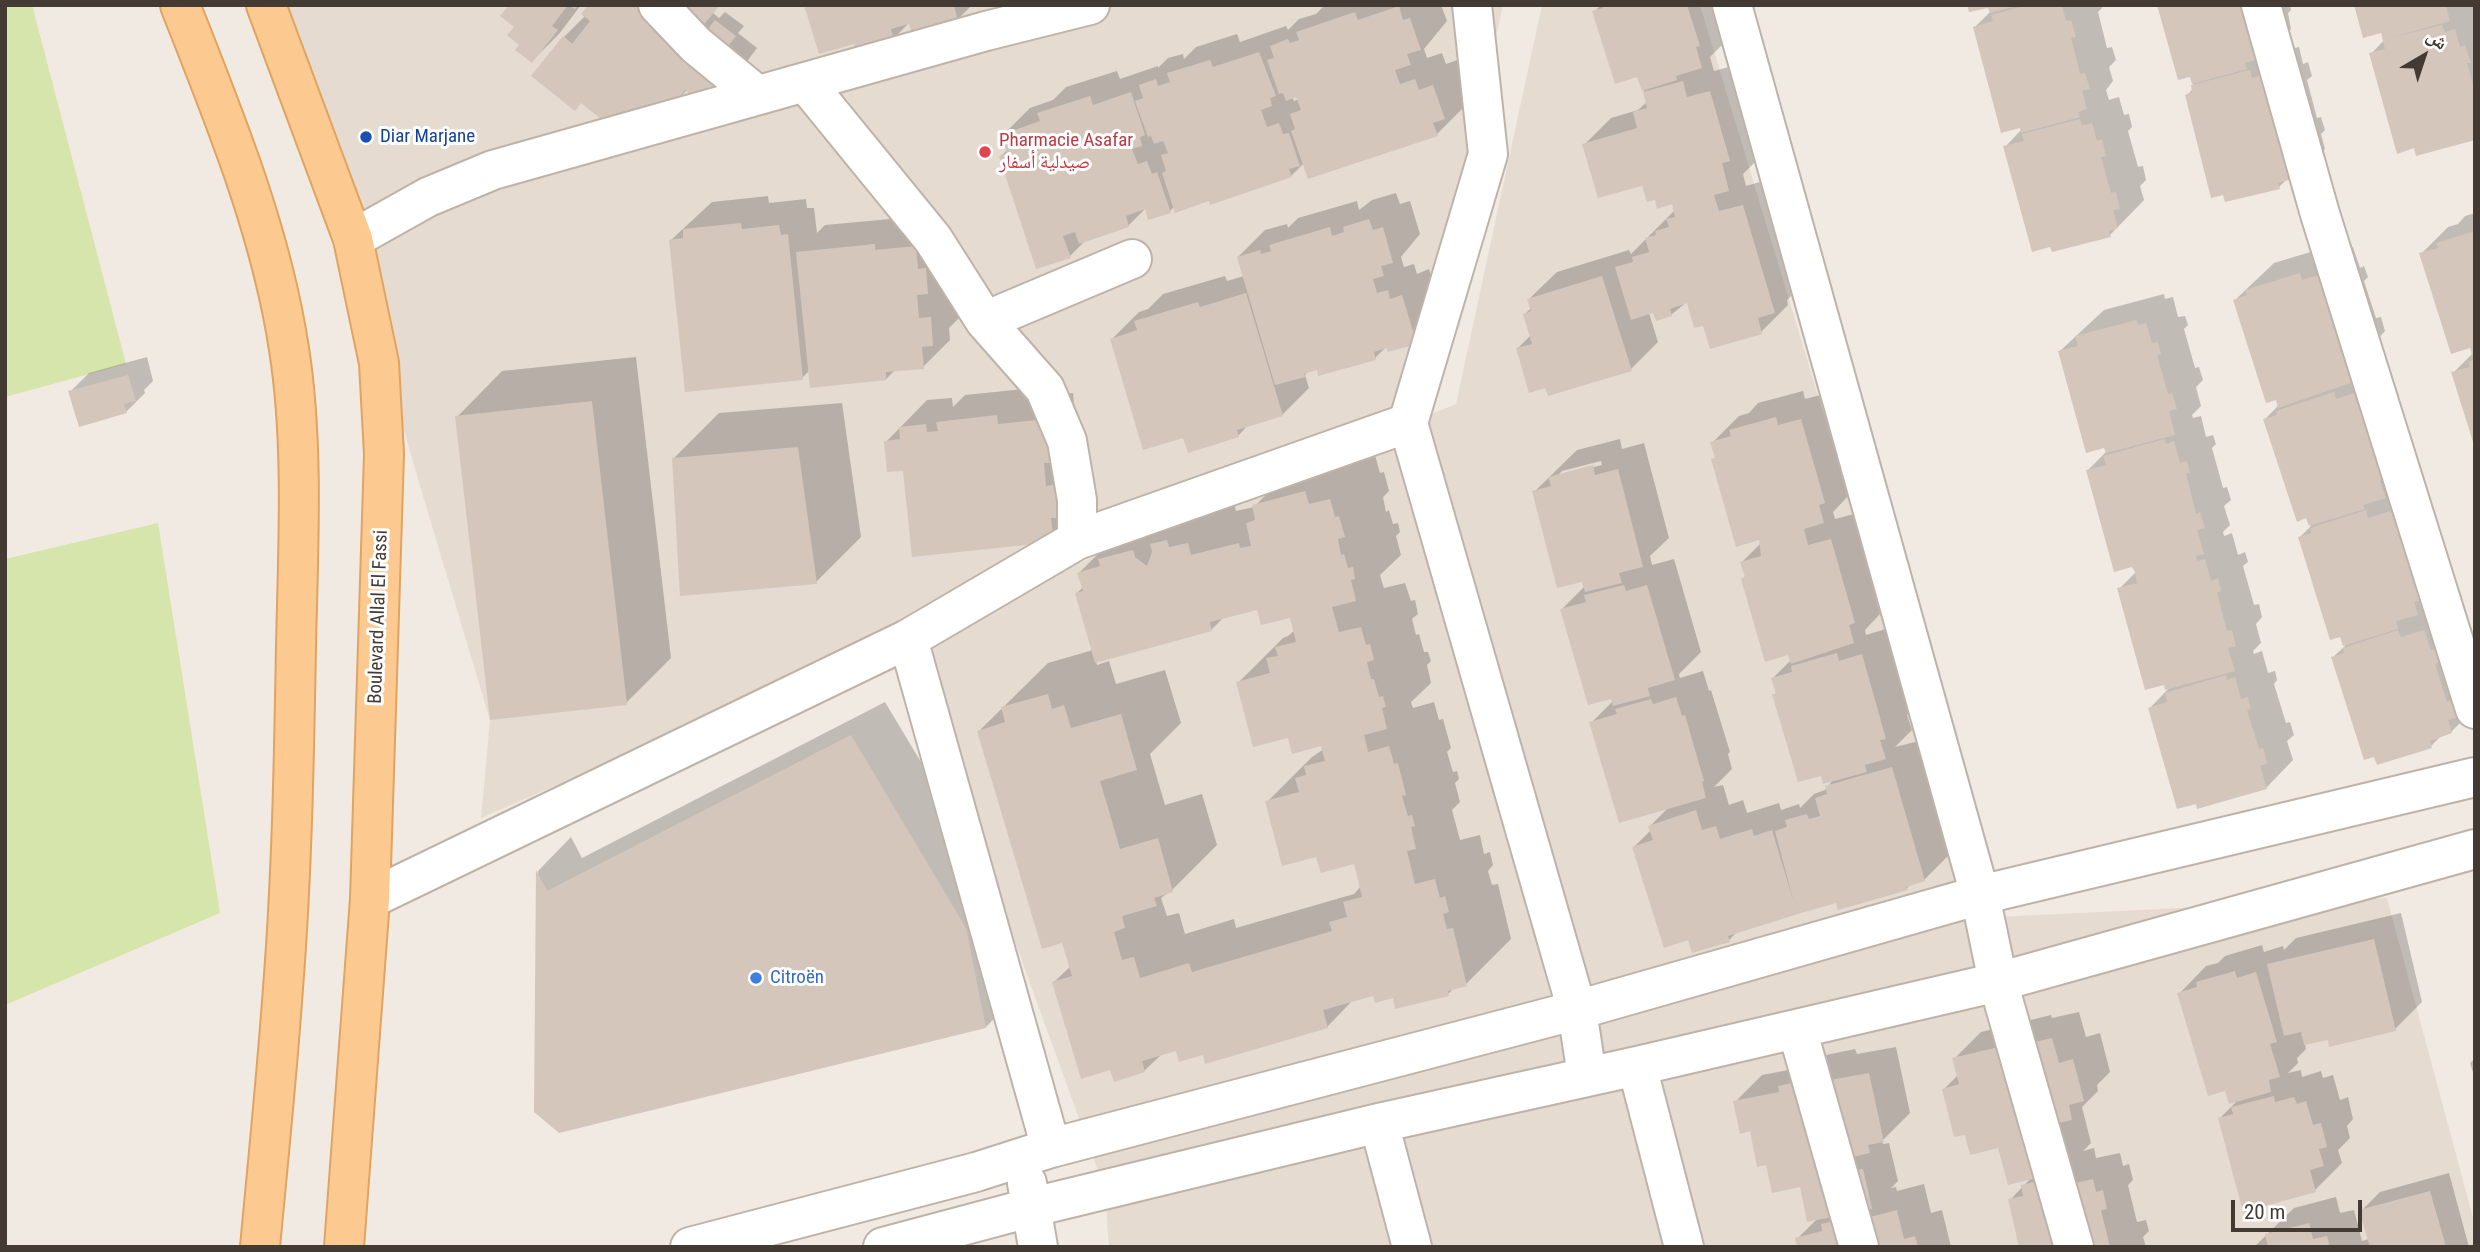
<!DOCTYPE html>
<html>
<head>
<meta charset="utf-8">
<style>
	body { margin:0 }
	#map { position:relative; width:2480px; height:1252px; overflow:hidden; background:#f1eae2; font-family:"Roboto Condensed","Noto Naskh Arabic",sans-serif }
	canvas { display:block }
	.frame { position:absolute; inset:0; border:7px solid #423a33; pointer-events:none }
	.north { position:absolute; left:2389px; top:21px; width:70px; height:70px; -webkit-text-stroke:5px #fff; paint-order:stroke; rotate:39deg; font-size:19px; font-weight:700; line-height:28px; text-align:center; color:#423a33 }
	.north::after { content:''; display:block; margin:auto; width:24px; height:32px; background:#423a33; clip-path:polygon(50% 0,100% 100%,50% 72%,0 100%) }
	.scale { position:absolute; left:2231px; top:1200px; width:131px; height:32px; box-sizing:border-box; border:4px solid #423a33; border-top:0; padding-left:9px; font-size:21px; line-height:24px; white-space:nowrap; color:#423a33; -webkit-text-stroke:5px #fff; paint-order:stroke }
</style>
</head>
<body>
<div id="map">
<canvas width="2480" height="1252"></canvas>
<div class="frame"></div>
<div class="north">ش</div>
<div class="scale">20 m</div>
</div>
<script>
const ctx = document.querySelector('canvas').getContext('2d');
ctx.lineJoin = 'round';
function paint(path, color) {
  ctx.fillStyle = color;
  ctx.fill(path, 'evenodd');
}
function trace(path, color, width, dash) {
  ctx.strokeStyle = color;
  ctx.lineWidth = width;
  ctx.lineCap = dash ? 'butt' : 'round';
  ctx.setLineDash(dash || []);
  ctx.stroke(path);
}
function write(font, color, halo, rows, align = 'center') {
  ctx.font = font + ' "Roboto Condensed","Noto Naskh Arabic",sans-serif';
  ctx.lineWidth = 6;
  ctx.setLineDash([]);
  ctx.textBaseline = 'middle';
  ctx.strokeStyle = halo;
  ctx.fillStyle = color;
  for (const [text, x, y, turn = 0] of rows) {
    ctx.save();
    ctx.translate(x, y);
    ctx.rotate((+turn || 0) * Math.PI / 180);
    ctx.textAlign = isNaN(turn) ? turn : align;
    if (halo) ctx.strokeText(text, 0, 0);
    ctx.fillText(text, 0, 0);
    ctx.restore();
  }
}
paint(new Path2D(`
	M284 5H1503L1414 412 481 818 490 720 415 469Z
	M1542 5H1700L1976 918 2387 898 2475 1225V1247H1109L1105 1190 906 641 1174 521 1456 404Z`), '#e5dbd1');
paint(new Path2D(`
	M5 5H32L126 364 5 397Z
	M158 523 220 913 5 1005V559Z`), '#d5e5ab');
paint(new Path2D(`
	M511 5H581L559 34 532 61 522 45Z
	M806 5H972L957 20 910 22 893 39 855 42Z
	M1325 5H1441L1447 21 1424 49 1427 58 1442 53 1446 64 1460 59 1471 90 1461 100 1464 107 1437 134 1304 163 1291 176 1210 199 1175 206 1170 211 1146 208 1128 226 1087 239 1070 256 1001 156 1007 150 1003 135 1030 108 1053 100 1066 87 1117 71 1120 79 1158 66V68L1168 58 1183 54 1184 59 1196 47 1237 34 1240 42 1286 26 1288 30 1299 19 1316 14ZM1298 95 1299 99 1294 101 1292 97Z
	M1601 5H1722L1728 39 1710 57 1714 71 1736 65 1756 132 1749 139 1755 162 1743 174 1746 186 1770 179 1802 285 1787 300 1788 305 1761 332 1704 324 1688 301 1671 315 1654 311 1649 313 1658 342 1631 369 1546 386 1517 349 1531 335 1525 314 1532 307 1529 299 1557 272 1629 250 1631 254 1674 211V202L1584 145 1611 118 1638 110 1647 102 1639 75 1594 12Z
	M1969 5H2101L2102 8 2098 12 2107 48 2112 47 2116 60 2109 67 2113 81 2106 90 2109 100 2119 97 2124 115 2129 114 2132 127 2128 131 2138 167 2143 166 2146 180 2140 186 2144 200 2110 235 2051 245 2005 147 2022 129 1975 27 1991 11 1989 6Z
	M2159 5H2290L2291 10 2288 13 2291 29 2276 43 2279 52 2299 47 2303 64 2308 62 2312 76 2307 80 2317 118 2321 117 2325 130 2321 134 2325 149 2298 176 2288 178 2279 187 2187 95 2194 88 2191 75Z
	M2356 5H2475V138L2371 54 2384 40 2382 31Z
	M725 12 744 26 738 33 757 48 745 64 710 85 697 98 687 90 670 107 652 114 564 37 586 15 713 13 719 18Z
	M1396 193 1400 204 1410 201 1420 234 1401 257 1404 267 1414 264 1417 274 1429 269 1443 315 1416 342 1387 346 1375 358 1308 371 1305 375 1309 388 1282 415 1249 424 1238 436H1185L1112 339 1139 312 1148 309 1163 294 1225 276 1227 281 1244 276 1238 257 1265 230 1287 224 1288 228 1298 218 1357 201 1359 210 1372 200Z
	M768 196 769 203 806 199 807 208H814L817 233 825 225 901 218 957 290 960 317 949 328 950 340 923 367 895 370 886 379 810 370 802 378 671 240 712 202Z
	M2475 213V441L2453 373 2473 353 2421 254 2448 227 2458 224 2465 216Z
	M2327 247 2329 254 2353 247 2360 268 2364 266 2368 277 2364 281 2376 318 2381 317 2385 331 2377 340 2390 387 2395 385 2399 396 2395 400 2475 708 2451 732 2443 734 2431 746 2333 657 2345 646 2300 537 2311 526 2265 419 2279 405 2235 300 2274 263Z
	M2164 294 2165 299 2173 297 2178 317 2185 316 2188 325 2184 329 2195 368 2199 367 2203 380 2196 387 2201 406 2192 415 2193 418 2201 416 2206 437 2213 435 2216 444 2212 448 2223 488 2227 487 2231 500 2224 506 2230 525 2223 532 2224 536 2232 533 2238 555 2245 552 2248 562 2243 566 2254 605 2259 604 2262 617 2256 624 2261 643 2253 651 2254 654 2262 651 2268 673 2275 671 2277 680 2274 684 2286 723 2290 722 2294 735 2287 741 2293 760 2266 788 2150 708 2171 686 2119 589 2136 572 2088 470 2107 451 2060 351 2104 310Z
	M147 357 153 381 144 390 145 393 126 412 70 392 89 373Z
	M636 357 671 658 626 703 457 417 502 371Z
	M1024 389 1025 398 1073 393 1077 434 1087 489 1053 540 905 469 886 442 927 400 952 398 953 407 965 395Z
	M1803 391 1805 399 1828 393 1850 494 1833 512 1835 519 1858 513 1882 594 1876 600 1880 614 1865 630 1866 635 1889 628 1912 710 1907 715 1912 730 1895 747 1919 741 1951 853 1924 880 1912 883 1907 888 1839 908 1837 901 1738 931 1729 940 1689 938 1634 847 1651 830 1650 826 1669 807 1591 723 1614 700 1562 609 1585 586 1534 492 1577 450 1620 439 1622 449 1644 443 1669 538 1650 556 1652 565 1674 559 1701 652 1679 674 1680 678 1703 671 1709 691 1711 690 1730 752 1728 754 1732 769 1714 787 1723 785 1729 805 1743 800 1747 813 1779 803 1781 810 1799 804 1800 808 1814 794 1825 790 1833 780 1822 774 1774 695 1777 692 1773 678 1791 660 1743 579 1746 575 1742 562 1761 543 1713 460 1716 457 1712 443 1739 416 1749 413 1758 403ZM1601 461 1602 465 1557 476 1562 471Z
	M842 403 861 537 816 582 674 458 719 413Z
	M1375 455 1380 473 1384 472 1389 491 1383 497 1386 512 1389 510 1393 524 1398 523 1400 532 1396 536 1401 555 1380 575 1382 582 1384 588 1405 583 1411 601 1415 600 1418 614 1412 619 1416 635 1419 634 1424 652H1428L1431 661 1427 665 1431 683 1411 702 1413 708 1434 702 1439 720 1443 719 1451 748 1447 752 1453 772 1457 771 1459 779 1455 783 1460 802 1452 810 1460 840 1480 835 1484 854 1490 852 1493 865 1488 871 1492 885 1498 884 1511 939 1466 984 1455 987 1448 994 1394 996 1375 993 1354 999 1327 1027 1204 1053 1177 1049 1162 1054 1144 1071 1111 1068 1054 982 1071 966 1063 940 979 731 1048 663 1093 650 1077 593 1083 587 1079 573 1124 528 1233 498 1236 511 1254 507 1299 461ZM1258 608 1291 616 1295 630 1288 636 1283 638 1238 683 1289 736 1322 744 1324 749 1312 757 1267 802 1318 855 1355 862 1361 886 1354 894 1236 928 1234 919 1185 934 1179 913 1167 916 1161 898 1172 890 1217 845 1202 794 1165 805 1150 754 1181 723 1165 670 1116 684 1109 661 1097 665 1096 661 1211 630 1225 616Z
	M885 702 1000 894 1020 992 986 1027 536 1111 538 871 571 837 582 858Z
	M2401 913 2422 1002 2395 1029 2329 1037 2305 1043 2306 1049 2297 1058 2298 1063 2288 1073 2301 1070 2302 1077 2321 1071 2323 1078 2333 1075 2340 1100 2348 1097 2353 1119 2347 1126 2350 1138 2338 1150 2342 1163 2315 1190 2220 1118 2238 1100 2226 1089 2179 994 2206 966 2218 963 2225 956 2262 945 2264 952 2283 946 2284 950 2296 938Z
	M2079 1012 2086 1037 2100 1033 2110 1072 2097 1085 2098 1091 2082 1107 2091 1143 2083 1151 2094 1148 2096 1158 2120 1153 2123 1166 2129 1164 2133 1180 2128 1185 2137 1222 2146 1220 2149 1231 2143 1237 2146 1247H2021L2010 1200 2031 1178 2000 1146 1966 1133 1944 1089 1958 1075 1954 1059 1981 1032 2051 1015 2052 1018Z
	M1896 1047 1910 1113 1882 1141 1883 1144 1889 1143 1898 1181 1891 1188 1896 1187 1897 1191 1924 1184 1931 1213 1942 1210 1951 1247H1799L1797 1239 1818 1218 1801 1185 1768 1163 1735 1102 1762 1075 1799 1068 1807 1059 1855 1049 1857 1054Z
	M2475 1058V1079L2470 1063Z
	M2449 1173 2469 1247H2254L2294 1208 2336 1197 2340 1213 2354 1210 2362 1241 2369 1239 2361 1211 2380 1192Z`), '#0003');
paint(new Path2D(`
	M509 5H578L575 9 568 5 552 26 558 30 532 63 515 50 519 45 507 35 514 27 500 16Z
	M588 5H649L731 76 718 94 709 86 697 100 685 90 670 109 622 136 581 103 575 111 531 76 563 36 572 44 590 21 581 14Z
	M683 5H720L698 32Z
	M804 5H954L958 21 912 35 909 24 891 29 894 40 856 51 854 44 819 54Z
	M1602 5H1687L1700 46 1696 47 1702 68 1676 76 1677 80 1642 91 1637 77 1615 84 1592 11 1603 8Z
	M1967 5H2015L2016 6 1990 13 1988 8 1969 12Z
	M2028 5H2051V7L2062 5 2066 21 2071 20 2076 37 2071 38 2080 74 2085 73 2090 89 2082 91 2087 109 2078 112 2080 117 2021 133 2020 128 2001 133 1973 27 1993 21 1991 15Z
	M2157 5H2250L2265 57 2245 63 2247 69 2192 84 2190 77 2178 80Z
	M2354 5H2446L2450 21 2386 39 2442 25 2445 32 2455 29 2460 47 2465 45 2471 63H2467L2475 92V140L2416 156 2414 148 2397 154 2369 53 2385 49 2381 33 2363 38Z
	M1399 6 1403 20 1410 18 1421 50 1407 54 1411 65 1395 70 1400 84 1415 79 1419 90 1433 85 1445 119 1433 123 1438 136 1308 179 1291 131 1295 129 1290 114 1301 110 1296 97 1286 101 1283 93 1279 94 1267 60 1274 58 1270 46 1288 39 1290 43 1299 40 1296 32 1355 12 1358 20Z
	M715 20 736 36 717 60 696 44Z
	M1259 52 1276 96 1270 98 1272 106 1261 110 1267 127 1279 123 1283 134 1289 133 1300 166 1289 169 1292 177 1210 205 1209 201 1175 213 1162 173 1166 171 1161 155 1168 153 1163 141 1154 144 1151 136 1148 137 1135 101 1143 98 1139 85 1156 79 1158 86 1170 82 1167 73 1210 60 1213 67Z
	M2250 70 2252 78 2272 73 2299 177 2278 183 2280 189 2225 202 2223 195 2211 198 2185 95 2192 92 2191 85Z
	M1683 81 1687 97 1710 91 1730 161 1722 163 1729 191 1714 195 1719 211 1743 205 1775 313 1758 318 1762 334 1710 349 1703 326 1694 328 1687 303 1670 309 1672 316 1656 321 1653 313 1631 320 1615 267 1633 262 1632 257 1649 252 1645 238 1656 235 1655 231 1669 227 1666 219 1675 217 1672 204 1657 209 1655 200 1647 202 1642 186 1598 198 1582 144 1637 128 1633 112 1647 108 1643 92Z
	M1131 92 1145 135 1140 137 1142 146 1132 149 1138 164 1147 161 1152 174 1157 172 1171 213 1148 220 1145 209 1126 216 1129 227 1079 244 1075 232 1063 236 1071 258 1036 269 999 156 1007 153 1001 135 1040 121 1037 113 1090 96 1093 105Z
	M2080 119 2082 126 2092 123 2097 141 2102 139 2106 156 2101 157 2111 193 2116 192 2120 209 2113 210 2118 228 2109 231 2111 237 2052 252 2050 247 2032 252 2003 146 2024 141 2022 134Z
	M1369 219 1373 230 1383 227 1393 263 1381 266 1384 276 1373 279 1377 293 1388 290 1390 299 1402 295 1417 344 1388 352 1386 348 1374 352 1376 360 1318 376 1317 370 1304 374 1305 377 1275 385 1237 257 1260 250 1261 254 1271 251 1269 245 1330 227 1332 236 1344 232 1343 227Z
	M741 223 742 229 779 225 781 235 788 234 803 380 685 392 669 240 683 238V229Z
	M2475 231V354L2472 355 2470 348 2451 354 2419 253 2438 248 2436 243Z
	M875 244V250L916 246 918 269 926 268 928 294 917 295 919 318 931 317 933 346 922 347 924 369 886 372V380L810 388 796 252Z
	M2300 273 2302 280 2326 273 2356 381 2278 408 2276 400 2266 403 2233 300 2247 295 2245 290Z
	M1602 276 1632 371 1548 396 1545 388 1529 393 1516 348 1532 344 1523 314 1531 311 1527 299Z
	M1246 293 1283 416 1237 430 1239 437 1188 453 1183 438 1143 450 1110 339 1137 330 1134 321 1198 302 1200 307Z
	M2137 320 2138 325 2146 323 2152 343 2158 342 2161 354 2157 355 2168 394 2172 393 2177 409 2169 411 2175 435 2106 453 2104 448 2086 453 2058 351 2078 346 2075 336Z
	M2475 360V445H2474L2451 372 2470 367 2468 362Z
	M128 375 136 401 124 404 127 413 79 427 68 391Z
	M2334 392 2336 399 2357 392 2387 478 2380 481 2386 498 2363 505 2365 509 2309 526 2306 518 2297 522 2263 419 2277 415 2276 411Z
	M592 401 627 705 490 720 455 416Z
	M997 415 998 424 1047 419 1051 463H1044L1046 486 1058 484 1061 518H1051L1054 542 912 557 903 471 887 472 884 441 900 439 899 427 926 424 927 432 938 431 936 422Z
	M1776 417 1778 425 1801 419 1825 503 1819 505 1824 523 1804 529 1808 545 1831 539 1855 623 1849 625 1854 643 1791 664 1788 655 1765 662 1741 579 1745 577 1740 562 1761 556 1759 540 1736 547 1711 459 1715 458 1710 442 1731 436 1729 430Z
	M2165 439 2166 444 2174 441 2180 463 2187 461 2190 473 2186 474 2196 514 2200 512 2205 528 2197 530 2204 554 2196 556 2197 561 2205 559 2211 581 2218 578 2221 591 2217 593 2227 631 2232 630 2236 646 2228 648 2235 671 2165 690 2164 685 2145 690 2117 588 2137 583 2135 572 2132 567 2114 572 2086 470 2106 465 2103 456Z
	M798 447 817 584 680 596 672 458Z
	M1593 465 1595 475 1618 469 1643 567 1619 573 1622 583 1585 592 1582 582 1557 588 1532 491 1551 486 1548 477Z
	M1305 491 1309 504 1330 499 1335 517 1339 516 1345 537 1338 539 1341 555 1344 554 1348 568 1353 567 1355 579 1351 580 1356 601 1332 607 1339 632 1361 627 1366 645 1370 644 1374 660 1367 662 1371 679H1374L1379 697 1383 696 1386 707 1382 708 1387 729 1364 735 1367 747 1368 752 1389 746 1394 764 1398 763 1406 795 1402 796 1408 816 1412 815 1415 826 1411 827 1416 849 1407 851 1415 884 1435 879 1440 898 1445 896 1449 912 1443 914 1447 929 1453 928 1467 986 1448 991 1449 996 1395 1009 1393 998 1375 1003 1373 996 1323 1010 1328 1028 1205 1064 1203 1055 1179 1062 1176 1051 1142 1061 1145 1072 1114 1082 1110 1070 1081 1079 1052 982 1072 976 1062 943 1042 949 977 731 1005 722 1001 707 1048 694 1052 709 1064 705 1071 728 1121 714 1137 770 1100 781 1106 801 1120 849 1158 838 1173 892 1154 898 1157 906 1122 916 1125 928 1114 932 1122 960 1134 957 1140 978 1189 963 1192 972 1332 931 1329 922 1347 917 1343 902 1362 897 1354 864 1321 873 1316 857 1282 866 1265 801 1299 792 1295 778 1306 775 1304 766 1325 761 1321 746 1292 754 1288 738 1253 747 1236 682 1270 673 1266 658 1278 656 1275 647 1296 642 1290 618 1261 625 1257 610 1210 622 1212 631 1095 663 1075 593 1083 591 1077 573 1100 566 1098 559 1133 550 1135 557 1147 566 1152 552 1150 544 1167 540 1169 547 1188 543 1191 555 1239 543 1240 548 1251 546 1246 523 1255 520 1252 505Z
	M2366 510 2368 518 2391 511 2398 532 2403 530 2407 544 2402 545 2414 583 2419 581 2424 599 2414 602 2418 615 2396 621 2398 629 2343 646 2340 637 2330 640 2298 537 2312 533 2310 528Z
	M1624 585 1626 591 1647 585 1675 680 1648 688 1650 696 1613 706 1611 699 1588 705 1560 609 1586 602 1584 595Z
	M2398 630 2401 637 2424 630 2431 650 2435 649 2440 662 2435 664 2447 702 2452 700 2458 717 2448 720 2452 733 2430 741 2432 748 2377 765 2374 757 2364 760 2331 657 2344 653 2343 648Z
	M1837 653 1839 661 1862 654 1886 739 1880 740 1886 759 1865 765 1867 772 1823 784 1821 776 1798 782 1772 694H1776L1771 678 1792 672 1791 666Z
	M2226 675 2227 680 2235 677 2241 699 2248 697 2251 709 2247 710 2259 749 2263 748 2267 763 2260 766 2267 789 2197 809 2196 804 2177 809 2148 708 2167 702 2165 693Z
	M1676 697 1682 716 1685 715 1704 781 1702 782 1706 798 1619 823 1589 722 1617 714 1615 709 1651 699 1653 704Z
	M851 735 966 928 986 1028 559 1133 534 1112 536 870 547 891Z
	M1892 767 1925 881 1906 887 1908 890 1838 910 1836 903 1798 914 1728 936 1730 942 1692 953 1688 940 1664 948 1632 847 1653 840 1648 826 1696 810 1702 830 1716 826 1720 839 1752 829 1754 836 1772 830 1794 903 1775 831 1787 827 1785 820 1807 814 1809 819 1820 816 1815 798 1827 794 1825 786Z
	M2374 939 2396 1031 2329 1047 2328 1040 2304 1045 2301 1032 2284 1036 2267 964Z
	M2235 971 2237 978 2256 972 2277 1042 2270 1044 2280 1077 2269 1080 2271 1092 2229 1104 2225 1091 2208 1096 2177 993 2197 987 2196 982Z
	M2052 1038 2059 1063 2073 1059 2084 1101 2069 1105 2072 1120 2053 1124 2065 1171 2008 1185 1998 1148 1970 1155 1965 1135 1954 1137 1942 1089 1959 1084 1952 1058 2024 1041 2026 1044Z
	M1869 1073 1884 1142 1868 1145 1870 1153 1853 1157 1856 1170 1863 1169 1872 1209 1807 1222 1800 1187 1772 1193 1766 1165 1757 1167 1750 1131 1740 1134 1733 1101 1779 1092 1778 1086 1828 1075 1830 1080Z
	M2274 1096 2275 1102 2294 1097 2297 1104 2306 1101 2313 1125 2321 1123 2327 1147 2319 1149 2324 1166 2310 1170 2316 1192 2243 1212 2218 1118 2233 1114 2231 1107Z
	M2067 1174 2070 1184 2093 1179 2096 1192 2103 1190 2107 1209 2101 1210 2110 1247H2019L2008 1199 2023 1196 2021 1185Z
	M2430 1191 2446 1247H2370L2359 1210Z
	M1897 1210 1904 1239 1915 1236 1918 1247H1797L1795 1238 1822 1231 1821 1224 1869 1213 1870 1217Z
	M2309 1223 2313 1239 2327 1236 2330 1247H2268L2265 1234Z`), '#d5c6bb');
const minor = new Path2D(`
	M658 5 696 45 757 95
	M1732 5 1980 895 1998 982 2074 1247
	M2261 5 2320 214 2475 709
	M805 82 933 239 985 321 1045 389 1067 441 1077 500V540
	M353 239 428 197 493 170 986 31 1090 5
	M985 321 1132 259
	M1408 423 1577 1010 1587 1076
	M908 639 1051 1148
	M370 899 908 639 1077 540 1408 423 1488 154 1472 5
	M1797 1029 1859 1247
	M1637 1066 1684 1247
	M1379 1123 1412 1247
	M1027 1183 1038 1247
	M690 1247 976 1172 1051 1148 1577 1010 1980 895 2475 777
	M883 1247 1033 1207 1379 1123 1637 1066 1998 982 2475 849`);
const major = new Path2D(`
	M180 5C224 117 271 230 289 349 304 443 298 551 296 646 294 760 292 874 283 988 277 1074 268 1161 260 1247
	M266 5 353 239 379 363 384 454 370 899 344 1247`);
trace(minor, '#bfb3a8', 42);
trace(major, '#e0a461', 42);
trace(minor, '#fff', 38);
trace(major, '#fcca91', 38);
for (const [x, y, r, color] of [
	[366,137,7,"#1a4fb4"],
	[985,152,7,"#e0444e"],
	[756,978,7,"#3f7fe0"]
]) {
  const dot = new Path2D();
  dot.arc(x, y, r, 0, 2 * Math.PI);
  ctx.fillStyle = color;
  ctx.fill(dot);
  trace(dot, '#fff', 2.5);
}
write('19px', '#164399', '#fff', [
	["Diar Marjane",380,137]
], 'left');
write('19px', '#be3a42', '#fff', [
	["Pharmacie Asafar",999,141],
	["صيدلية أسفار",999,163]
], 'left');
write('19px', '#423a33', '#fff', [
	["Boulevard Allal El Fassi",379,617,-88]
]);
write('19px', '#366cbe', '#fff', [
	["Citroën",770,978]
], 'left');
</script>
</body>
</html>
